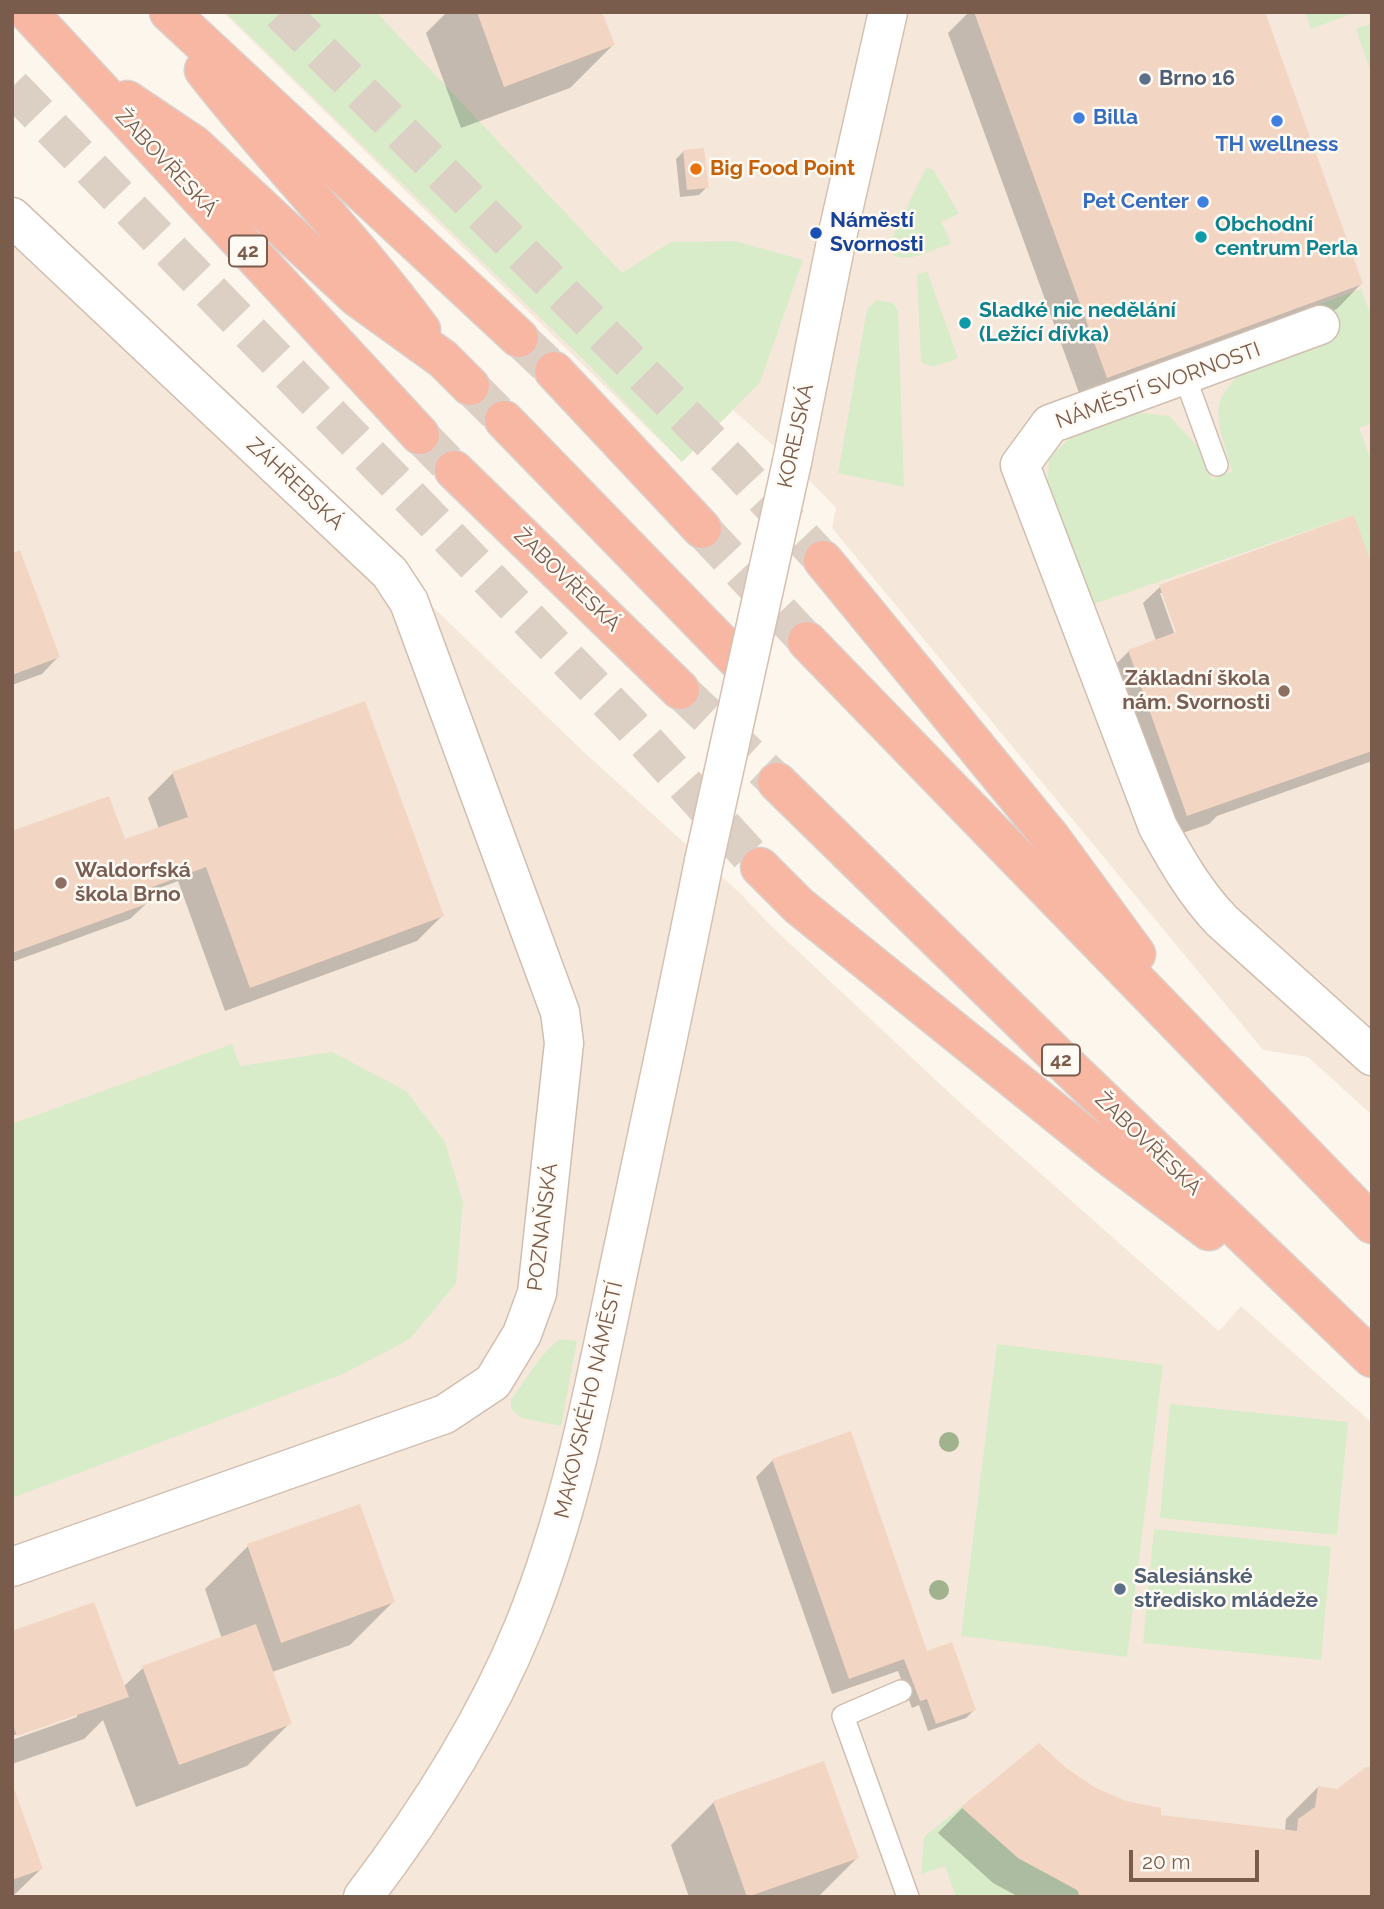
<!DOCTYPE html>
<html>
<head>
<meta charset="utf-8">
<style>
	body { margin:0 }
	#map { position:relative; width:1384px; height:1909px; overflow:hidden; background:#fdf6ec; font-family:Raleway,sans-serif }
	canvas { display:block }
	.frame { position:absolute; inset:0; border:14px solid #7a5c4d; pointer-events:none }
	.scale { position:absolute; left:1129px; top:1850px; width:130px; height:32px; box-sizing:border-box; border:4px solid #7a5c4d; border-top:0; padding-left:9px; font-size:21px; line-height:24px; white-space:nowrap; color:#7a5c4d; -webkit-text-stroke:5px #fffaf3; paint-order:stroke }
</style>
</head>
<body>
<div id="map">
<canvas width="1384" height="1909"></canvas>
<div class="frame"></div>
<div class="scale">20 m</div>
</div>
<script>
const ctx = document.querySelector('canvas').getContext('2d');
ctx.lineJoin = 'round';
function paint(path, color) {
  ctx.fillStyle = color;
  ctx.fill(path, 'evenodd');
}
function trace(path, color, width, dash) {
  ctx.strokeStyle = color;
  ctx.lineWidth = width;
  ctx.lineCap = dash ? 'butt' : 'round';
  ctx.setLineDash(dash || []);
  ctx.stroke(path);
}
function write(font, color, halo, rows, align = 'center') {
  ctx.font = font + ' Raleway,sans-serif';
  ctx.lineWidth = 5;
  ctx.setLineDash([]);
  ctx.textBaseline = 'middle';
  ctx.strokeStyle = halo;
  ctx.fillStyle = color;
  for (const [text, x, y, turn = 0] of rows) {
    ctx.save();
    ctx.translate(x, y);
    ctx.rotate((+turn || 0) * Math.PI / 180);
    ctx.textAlign = isNaN(turn) ? turn : align;
    if (halo) ctx.strokeText(text, 0, 0);
    ctx.fillText(text, 0, 0);
    ctx.restore();
  }
}
paint(new Path2D(`
	M223 12H1372V1115L1308 1057 1263 1050 832 528 836 508 792 462 733 410 682 462Z
	M12 203 586 754 741 894 769 924 956 1099 1219 1331 1241 1306 1372 1423V1897H12Z`), '#f5e8da');
paint(new Path2D(`
	M225 12H376L622 273 671 242 735 241 803 260 760 382 682 462 587 363Z
	M1305 12H1357L1311 29Z
	M1372 23V75L1356 29Z
	M926 168 933 169 959 214 941 222 951 243C934 249 906 266 890 253L889 244Z
	M927 271 958 358 933 367 921 362 917 275Z
	M1361 289 1372 318V423L1359 428 1372 463V566L1353 515 1082 608 1046 508 1049 459C1098 409 1099 408 1169 416L1200 449 1212 479 1232 471C1215 410 1204 400 1262 357L1200 353 1196 349Z
	M877 300 893 303 898 311 904 487 838 473 867 309Z
	M232 1044 240 1066 332 1052 406 1091 445 1142 463 1203 456 1283 410 1339 345 1373 12 1498V1461L16 1460 12 1458V1124Z
	M561 1339 577 1341 561 1426 522 1418 511 1409V1399C526 1381 542 1350 561 1339Z
	M997 1344 1163 1365 1127 1657 961 1636Z
	M1170 1404 1348 1422 1337 1535 1160 1518Z
	M1154 1529 1331 1547 1321 1660 1143 1643Z
	M961 1807 1018 1858 1077 1890 1083 1897H956L945 1866 921 1874 924 1837Z`), '#d8ecc9');
paint(new Path2D(`
	M447 12H600L613 45 570 88 461 128 426 33Z
	M969 12H1263L1361 284 1337 309 1082 401 948 33Z
	M684 151 707 187 699 195 680 197 676 159Z
	M12 555 58 657 42 674 12 685Z
	M1372 571V761L1217 816 1209 824 1162 840 1104 676 1129 651 1156 641 1143 603 1160 587ZM1160 593H1164L1180 639 1177 641Z
	M364 703 442 916 417 941 225 1011 178 881 144 894 147 903 130 919 12 962V833L124 842 159 829 148 798 172 774Z
	M773 1460 920 1655 974 1710 966 1718 928 1731 919 1705 912 1708 898 1671 832 1694 756 1477Z
	M248 1546 393 1602 350 1645 272 1672 290 1723 247 1766 136 1807 103 1720 84 1739 12 1764V1740L77 1717V1713L12 1736V1633L123 1687 143 1668 222 1639 205 1589Z
	M1039 1745 1064 1769 1093 1788 1159 1816 1285 1831 1286 1819 1318 1787 1338 1791 1372 1897H1019L993 1883 938 1833 962 1808Z
	M12 1787 41 1869 12 1897Z
	M714 1802 857 1858 818 1897H689L671 1845Z`), '#0003');
paint(new Path2D(`
	M477 12H602L615 45 504 87Z
	M974 12H1265L1363 284 1107 378Z
	M704 148 709 188 687 190 683 150Z
	M1354 515 1372 566V751L1187 816 1128 650 1176 632 1159 585Z
	M20 550 60 657 12 675V553Z
	M365 701 444 916 250 988 206 867 144 890 149 903 12 953V831L109 796 125 839 188 817 172 772Z
	M851 1431 927 1651 952 1642 976 1710 936 1724 927 1699 920 1701 904 1659 849 1679 772 1459Z
	M360 1504 395 1602 281 1643 247 1544Z
	M94 1602 129 1697 17 1736 12 1723V1631Z
	M256 1624 292 1724 179 1765 142 1666Z
	M1039 1743 1065 1767 1094 1787 1126 1801 1161 1808V1815L1297 1831 1298 1819 1315 1807 1318 1786 1337 1789 1366 1767H1372V1897L1079 1895 1077 1890 1018 1858 961 1807Z
	M824 1761 859 1858 747 1897 713 1801Z
	M12 1783 43 1869 12 1880Z`), '#f3d5c3');
trace(new Path2D(`
	M281 12 733 464 823 560
	M12 87 629 723 760 867
	M519 338 554 371
	M470 386 504 420
	M420 435 454 470
	M702 529 807 641
	M680 690 777 782`), '#dcd0c4', 38, [38, 19]);
const lane = new Path2D(`
	M1185 377 1217 465
	M901 1691 843 1716 908 1897`);
const street = new Path2D(`
	M12 217 390 573 409 602 560 1012 564 1043 537 1293 522 1334 493 1382 445 1414 12 1567
	M1320 325 1050 424 1020 465 1158 827C1177 861 1195 893 1222 921L1372 1056`);
const secondary = new Path2D(`
	M792 462 837 237 888 12
	M363 1897C427 1813 484 1724 524 1626 571 1510 594 1389 619 1268 648 1132 677 997 704 861`);
const highway = new Path2D(`
	M28 12 420 435
	M169 12 519 338
	M204 70C273 159 354 239 421 330
	M127 100 194 145 357 297 443 359 470 386
	M554 371 702 529
	M504 420 746 669
	M454 470 680 690
	M823 560 1051 838 1136 954
	M807 641 1372 1224
	M777 782 1056 1055 1372 1358
	M760 867 799 906 1108 1155 1209 1231`);
trace(lane, '#d1beb0', 24);
trace(street, '#d1beb0', 41);
trace(secondary, '#d6c0b0', 41);
trace(highway, '#dad1cd', 41);
trace(lane, '#fff', 21);
trace(street, '#fff', 38);
trace(secondary, '#fff', 38);
trace(highway, '#f7b7a3', 38);
const secondaryBridge = new Path2D(`
	M704 861 792 462`);
trace(secondaryBridge, '#d6c0b0', 41, []);
trace(secondaryBridge, '#fff', 38);
ctx.fillStyle = '#a0b28e';
for (const [x, y] of [
	[949,1442],
	[939,1590]
]) {
  ctx.beginPath();
  ctx.arc(x, y, 10, 0, 2 * Math.PI);
  ctx.fill();
}
for (const [x, y, r, color] of [
	[1145,79,7,"#5c6f8a"],
	[1079,118,7,"#3f7fe0"],
	[1277,121,7,"#3f7fe0"],
	[696,169,7,"#e8710a"],
	[1203,202,7,"#3f7fe0"],
	[816,233,7,"#1a4fb4"],
	[1201,237,7,"#0f9aa8"],
	[965,323,7,"#0f9aa8"],
	[1284,691,7,"#8d6e63"],
	[61,883,7,"#8d6e63"],
	[1120,1589,7,"#5c6f8a"]
]) {
  const dot = new Path2D();
  dot.arc(x, y, r, 0, 2 * Math.PI);
  ctx.fillStyle = color;
  ctx.fill(dot);
  trace(dot, '#fffaf3', 2.5);
}
for (const [x, y, w] of [
	[248,251,38],
	[1061,1060,38]
]) {
  const box = new Path2D();
  box.roundRect(x - w / 2, y - 15.5, w, 31, 5);
  ctx.fillStyle = '#fffaf3';
  ctx.fill(box);
  trace(box, '#7a5c4d', 2);
}
write('bold 19px', '#7a5c4d', null, [
	["42",248,251],
	["42",1061,1060]
]);
write('bold 21px', '#4e5e75', '#fffaf3', [
	["Brno 16",1159,79],
	["Salesiánské",1134,1577],
	["středisko mládeže",1134,1601]
], 'left');
write('bold 21px', '#366cbe', '#fffaf3', [
	["Billa",1093,118],
	["TH wellness",1277,145,"center"],
	["Pet Center",1189,202,"right"]
], 'left');
write('21px', '#7a5c4d', '#fffaf3', [
	["ŽABOVŘESKÁ",166,163,47],
	["NÁMĚSTÍ SVORNOSTI",1158,386,-20],
	["KOREJSKÁ",796,436,-78],
	["ZÁHŘEBSKÁ",295,484,43],
	["ŽABOVŘESKÁ",567,580,44],
	["ŽABOVŘESKÁ",1148,1144,44],
	["POZNAŇSKÁ",543,1227,-83],
	["MAKOVSKÉHO NÁMĚSTÍ",589,1400,-77]
]);
write('bold 21px', '#c56008', '#fffaf3', [
	["Big Food Point",710,169]
], 'left');
write('bold 21px', '#164399', '#fffaf3', [
	["Náměstí",830,221],
	["Svornosti",830,245]
], 'left');
write('bold 21px', '#0d838f', '#fffaf3', [
	["Obchodní",1215,225],
	["centrum Perla",1215,249],
	["Sladké nic nedělání",979,311],
	["(Ležící dívka)",979,335]
], 'left');
write('bold 21px', '#785e54', '#fffaf3', [
	["Základní škola",1270,679],
	["nám. Svornosti",1270,703],
	["Waldorfská",75,871,"left"],
	["škola Brno",75,895,"left"]
], 'right');
</script>
</body>
</html>
